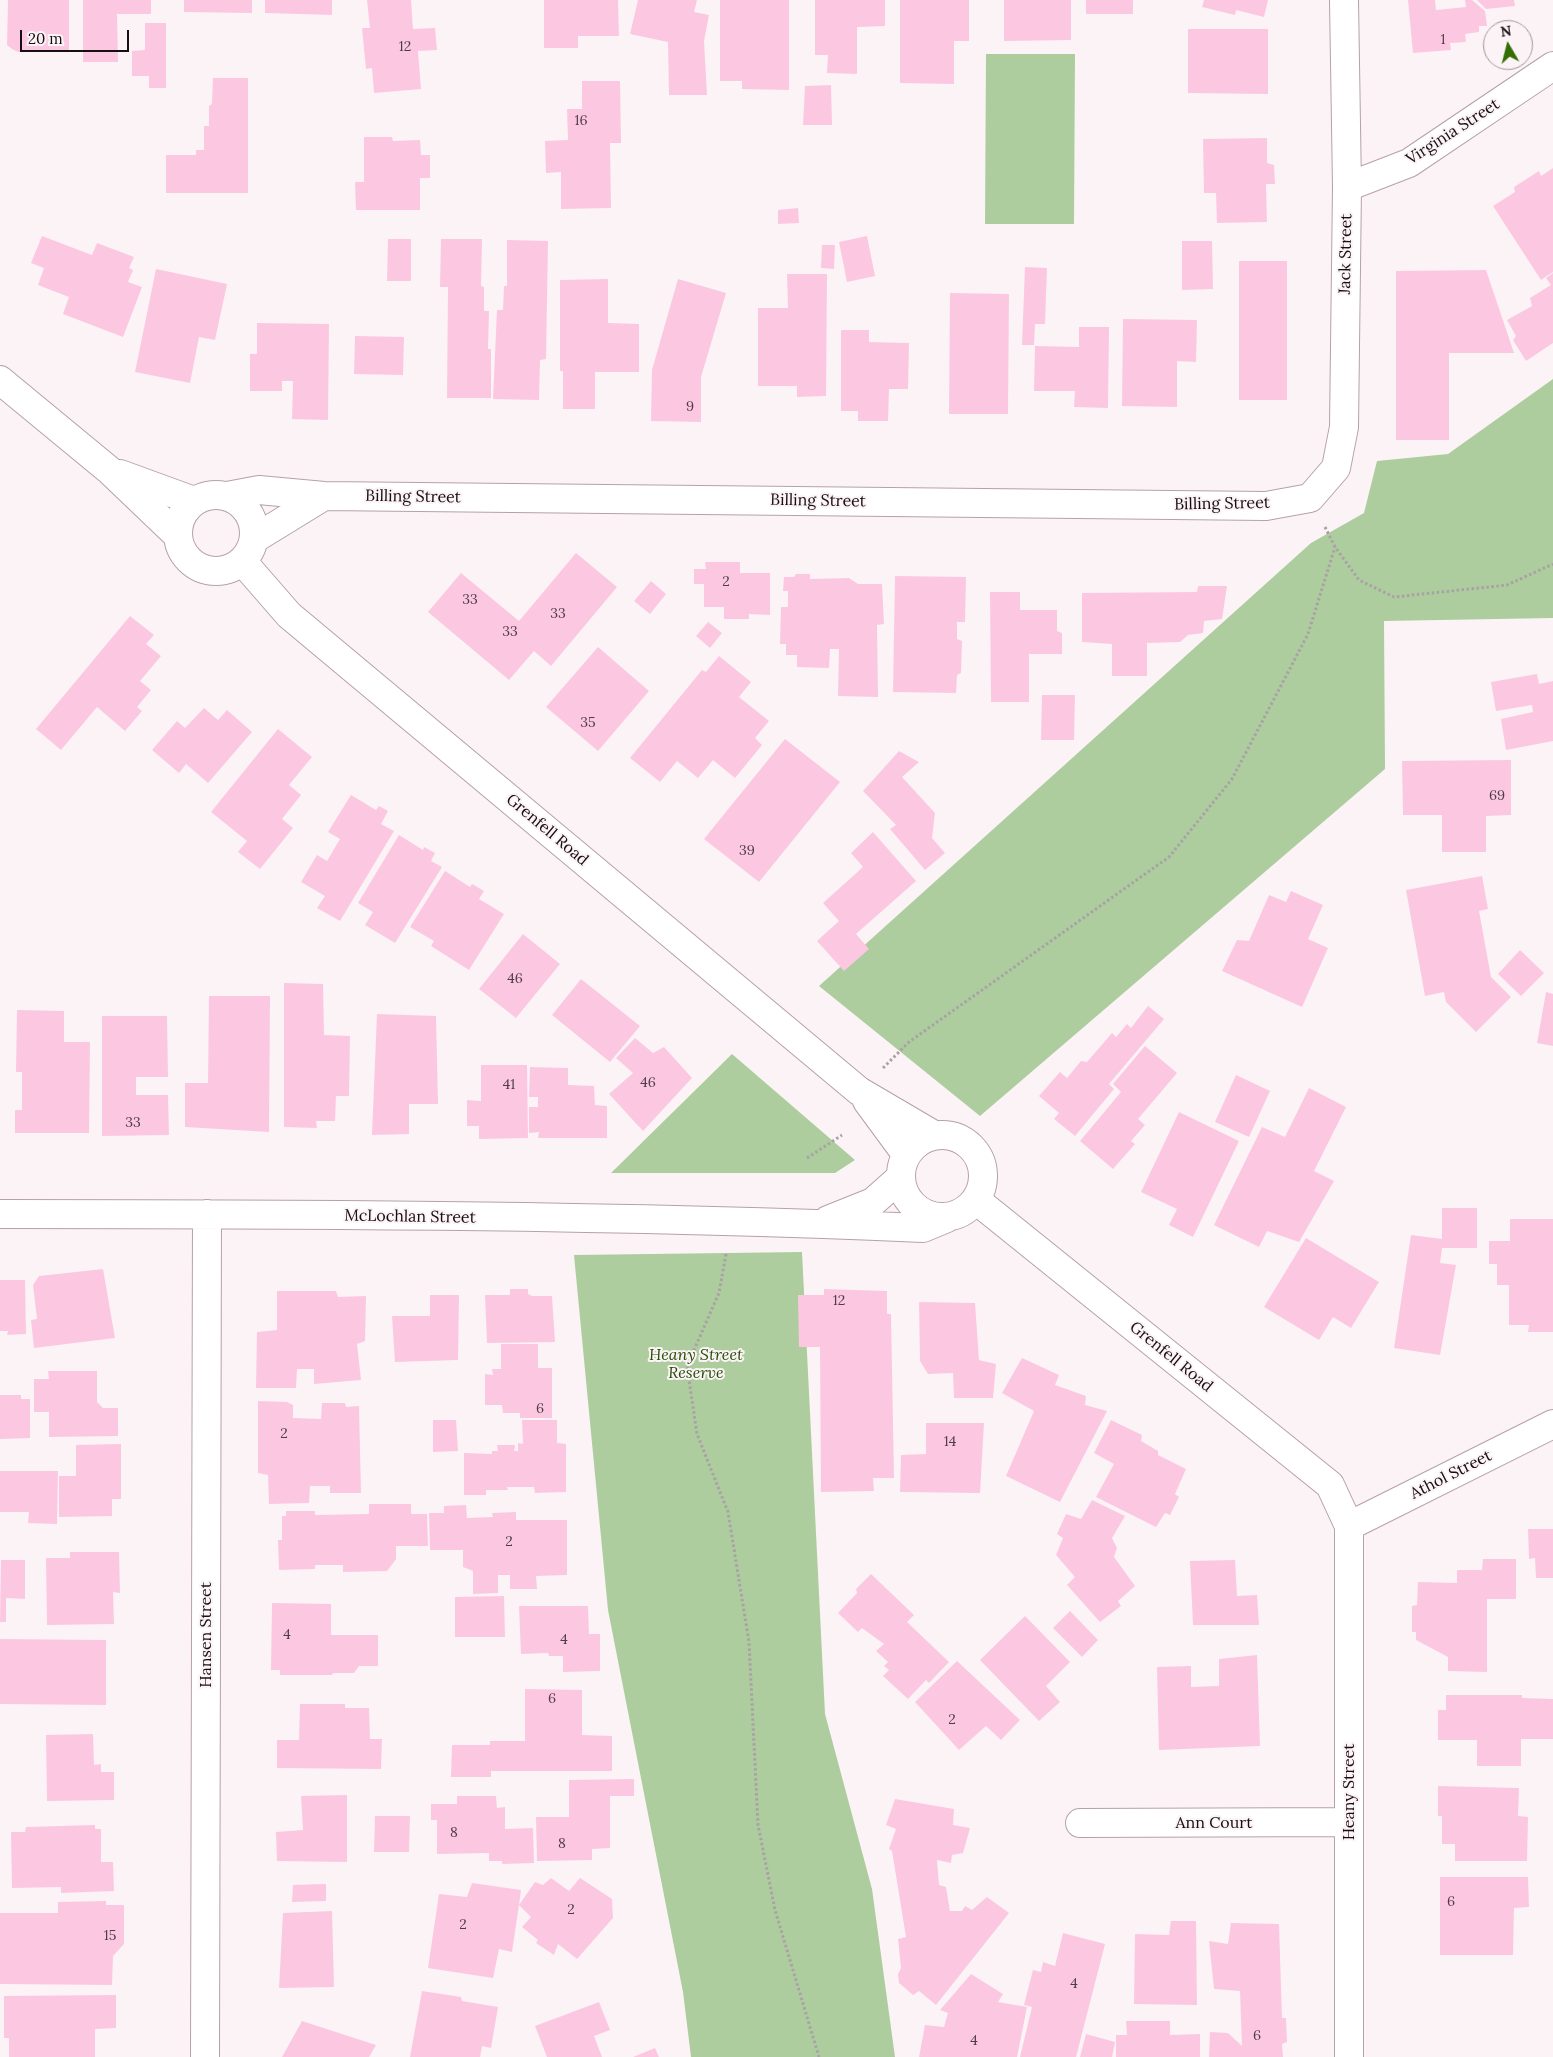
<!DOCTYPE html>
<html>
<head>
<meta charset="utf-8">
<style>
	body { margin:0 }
	#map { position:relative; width:1553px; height:2057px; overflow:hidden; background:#fcf3f7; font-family:Lora,serif }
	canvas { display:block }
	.north { position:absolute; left:1483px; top:20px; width:50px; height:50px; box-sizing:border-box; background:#fcf3f7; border:1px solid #a0979b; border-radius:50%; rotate:352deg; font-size:14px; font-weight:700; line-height:20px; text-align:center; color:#150e12 }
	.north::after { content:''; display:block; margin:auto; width:18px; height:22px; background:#326f00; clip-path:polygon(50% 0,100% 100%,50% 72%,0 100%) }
	.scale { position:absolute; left:20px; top:30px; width:109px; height:22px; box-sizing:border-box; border:2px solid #150e12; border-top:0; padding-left:6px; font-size:15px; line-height:18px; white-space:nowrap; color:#150e12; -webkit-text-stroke:4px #fcf3f7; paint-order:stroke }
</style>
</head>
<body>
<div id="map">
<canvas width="1553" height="2057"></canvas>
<div class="north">N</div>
<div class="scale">20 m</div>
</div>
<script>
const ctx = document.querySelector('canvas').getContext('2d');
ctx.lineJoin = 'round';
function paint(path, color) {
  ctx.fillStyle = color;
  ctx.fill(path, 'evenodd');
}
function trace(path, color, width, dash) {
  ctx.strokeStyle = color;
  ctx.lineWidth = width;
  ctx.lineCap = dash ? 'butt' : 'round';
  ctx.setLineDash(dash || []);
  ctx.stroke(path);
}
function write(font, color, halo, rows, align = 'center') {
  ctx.font = font + ' Lora,serif';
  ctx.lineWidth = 4;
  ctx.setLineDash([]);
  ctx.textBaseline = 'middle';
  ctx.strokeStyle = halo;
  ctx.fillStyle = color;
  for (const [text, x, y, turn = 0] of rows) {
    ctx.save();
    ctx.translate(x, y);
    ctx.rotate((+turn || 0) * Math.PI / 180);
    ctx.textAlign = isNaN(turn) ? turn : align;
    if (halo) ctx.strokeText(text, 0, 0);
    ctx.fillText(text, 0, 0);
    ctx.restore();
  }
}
paint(new Path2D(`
	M986 54H1075L1074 224H985Z
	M1553 379V618L1384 621 1385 769 980 1116 819 986 1311 543 1364 513 1377 461 1448 454Z
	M732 1054 855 1160 835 1173H611Z
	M802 1252 825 1714 872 1889 895 2057H691L683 1992 608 1610 574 1255Z`), '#adcd9f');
paint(new Path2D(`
	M8 0H69V52H18L12 49 7 45Z
	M83 0H151V14H117L118 62H83Z
	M184 0H252V13L184 12Z
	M265 0H332V15L265 13Z
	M367 0H411L413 29 435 28 437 50 418 51 421 89 374 93 372 68 366 69 362 28H370Z
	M544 0H618L619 36H578V48H544Z
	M638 0H697L694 12 709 15 704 41 707 95H669L668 42 630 34Z
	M720 0H789V90L742 89V81H720Z
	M815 0H885V26L857 27V74L827 73 828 55H815Z
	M900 0H969V41H954V84L900 83Z
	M1004 0H1071V40L1004 41Z
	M1086 0H1133V14H1086Z
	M1204 0H1268L1264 17 1236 10 1235 15 1202 7Z
	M1408 0H1435L1436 10 1466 7 1465 0H1472L1485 11 1487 26H1479V32L1465 34 1466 42 1450 43 1451 50 1413 53Z
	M1477 0H1514L1515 6 1486 9Z
	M145 23H166V88H149V76H132V51L145 50Z
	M1188 29H1268V94L1188 93Z
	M213 78H248V193H166V155H196V150H204V126H209V106L212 104Z
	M582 81H620L621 143H610L611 208 561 209V172L546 173 545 141 568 140 567 109H582Z
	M831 85 832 125H803L805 86Z
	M364 137H392L393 141 420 140 421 155H430V178H420V210H356L355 182H364Z
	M1267 138V163L1274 165 1275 184H1266L1267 222 1217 223 1216 193H1204L1203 139Z
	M1553 168V272L1541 280 1493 206 1515 192 1514 187 1539 171 1541 176Z
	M798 208 799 223 778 224V210Z
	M42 236 92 255 97 243 134 257 129 268 133 270 128 282 142 287 123 337 63 314 69 297 38 285 44 268 31 263Z
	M867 236 875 276 847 282 839 242Z
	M388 239H411V281H387Z
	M441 239H482L481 286 484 287V311H489L488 349H491V398H447L448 287H440Z
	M507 240 548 241 546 359 540 360 539 400 493 399 497 310H503L504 286H507Z
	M1182 241H1212L1213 289 1182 290Z
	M822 245H835L834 269 821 268Z
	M1239 261H1287V400H1239Z
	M1025 267 1047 268 1045 324H1035L1034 345H1022Z
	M156 269 227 284 215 340 199 337 190 383 135 372Z
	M1486 270 1514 353H1449V440H1396V271Z
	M1553 273V343L1526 361 1513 340 1516 336 1507 320 1532 306 1530 298 1551 285 1546 278Z
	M787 274H827L826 396 797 397V386H758V308H788Z
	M608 279V323L639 324V372H595V409H563V371H560V280Z
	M678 279 726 293 701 377V422L651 421 652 370Z
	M950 293 1009 294 1008 414H949Z
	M1123 319 1197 320 1196 362 1177 361V407L1122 406Z
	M257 323 329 324 328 420 292 419 293 381H282V391H250V354H257Z
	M1079 327H1109L1108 408 1074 407 1075 391H1034L1035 346 1079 347Z
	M841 330H869V342L909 343 908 389H889L888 421H858V411H841Z
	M355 336 404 337 403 375 354 374Z
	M576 553 617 587 551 666 534 651 509 680 428 612 461 573 519 621Z
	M705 562H740V573H770V615L749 614V619H724V607H704V584H694V569H706Z
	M796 574H810V579L849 578 858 584H882L884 624 877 625 878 697 838 696 839 649H830L829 668 797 667V655H786V644H780L781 607H788V591H783L784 577H794Z
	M895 576 966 577 965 622H957V639L962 641 961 673 957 675 956 693 893 692Z
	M651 581 666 594 650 614 634 601Z
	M1198 586H1227L1222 619 1204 621 1203 633 1188 635 1180 642 1147 643V676H1112V644L1082 642V593L1197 592Z
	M990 592H1020V610H1057V631L1062 633V654H1029V702H991Z
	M130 616 154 635 146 644 161 656 140 681 151 690 137 707 142 711 125 731 97 707 61 750 36 729Z
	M708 622 722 633 710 648 696 636Z
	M598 647 649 691 598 751 546 707Z
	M719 656 751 682 739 697 769 721 755 738 762 745 735 778 713 760 698 778 677 761 660 782 630 758 702 670 706 672Z
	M1537 674 1539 684 1553 681V741L1506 750 1501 719 1533 712 1532 705 1496 711 1491 682Z
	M1042 695H1075L1074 740H1041Z
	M204 708 218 720 227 710 252 732 208 783 186 764 179 773 152 750 177 721 185 728Z
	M278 729 312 757 289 785 301 795 282 819 293 828 260 869 238 852 247 841 211 812Z
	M785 739 840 782 759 882 704 839Z
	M899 751 919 762 902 777 935 813 932 838 945 853 925 870 890 829 896 825 863 791Z
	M1511 760V815L1486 816V852H1442V815H1403L1402 761Z
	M351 795 376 810 379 806 388 811 381 824 394 831 340 921 317 908 325 896 301 882 317 855 327 861 340 839 328 832Z
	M873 832 916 881 856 934 869 949 844 971 817 941 839 921 823 903 863 867 851 853Z
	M399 835 423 850 424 847 435 853 431 861 442 867 395 943 365 925 373 912 358 903Z
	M445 871 470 887 472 884 484 891 479 899 504 914 469 970 431 946 434 941 410 927Z
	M1482 876 1488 909 1479 911 1491 977 1511 997 1476 1032 1446 1002 1444 992 1425 996 1406 890Z
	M1291 891 1323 905 1308 939 1328 948 1302 1007 1222 971 1237 940 1249 941 1269 895 1286 902Z
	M523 934 560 964 516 1018 479 989Z
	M1520 950 1544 973 1521 996 1498 974Z
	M581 979 640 1026 610 1062 552 1015Z
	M284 983 323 984 324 1035 350 1036 349 1096H336L335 1121H316L317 1128 284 1127Z
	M1546 992 1553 994V1046L1537 1043Z
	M209 996H270L269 1132 185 1127V1083H208Z
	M1148 1006 1164 1019 1109 1084 1114 1089 1075 1136 1054 1119 1059 1113 1039 1096 1060 1072 1067 1078 1081 1061 1087 1062 1112 1033 1116 1037 1127 1024 1131 1028Z
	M17 1010 64 1011V1042H90L89 1133H15V1110H22V1072H16Z
	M377 1014 436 1016 438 1104H409V1134L372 1135Z
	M102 1016H167L168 1077H136V1095H168L169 1135 102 1136Z
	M635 1038 653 1053 664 1047 692 1078 643 1131 609 1094 633 1073 616 1058Z
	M1145 1046 1177 1073 1138 1119 1145 1125 1131 1141 1135 1144 1113 1169 1080 1141 1121 1092 1113 1084Z
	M481 1065H527L528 1138 479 1139V1126H467V1100L481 1101Z
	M530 1067 568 1068V1085L594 1086 595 1105 607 1106V1138H538L539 1132 529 1133V1107H538V1097H529Z
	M1236 1075 1270 1091 1249 1137 1215 1122Z
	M1309 1088 1346 1107 1314 1171 1334 1181 1299 1242 1267 1231 1259 1247 1214 1225 1262 1127 1285 1137Z
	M1179 1112 1239 1141 1193 1237 1169 1225 1177 1209 1141 1192Z
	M1442 1208H1477V1248H1442L1440 1263 1456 1265 1440 1355 1394 1348 1411 1235 1442 1239Z
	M1510 1219H1553V1332H1528L1529 1325H1509V1285H1497V1264H1489V1241H1510Z
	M1306 1238 1379 1282 1351 1328 1333 1317 1319 1340 1264 1307Z
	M103 1269 115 1338 34 1348 31 1320 37 1319 33 1285 39 1276Z
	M0 1280H25L26 1334 7 1335 8 1331H0Z
	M510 1289H528V1294L532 1296H552L555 1342 487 1343 485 1295H510Z
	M824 1289 887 1291V1314H891L894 1478H873L874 1491 821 1492 820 1347H799L798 1295H824Z
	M277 1291H336L338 1297 366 1296 365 1341 357 1344 361 1380 314 1384V1369H297L296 1388H256L257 1332 277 1330Z
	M430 1295H459L458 1360 395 1362 392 1316H430Z
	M919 1302 975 1303 979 1360 996 1364 993 1398H954L953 1373 928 1374 920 1361Z
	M501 1344H538V1368H552V1418H520V1413H503L502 1405H485V1374L493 1375 492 1369H501Z
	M1022 1358 1059 1375 1055 1385 1086 1396 1085 1405 1107 1411 1060 1502 1006 1476 1034 1411 1002 1393Z
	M48 1371H97V1402L103 1408H118V1436L49 1437V1412H34V1379H49Z
	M0 1395H21V1399H30V1438L0 1439Z
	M258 1401 287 1402 293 1405V1418L321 1419 322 1403H345L346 1407 359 1406 361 1493H330V1486H310L309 1503 269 1504 268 1475 258 1473Z
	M433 1420H456L458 1451 433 1452Z
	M522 1420H557V1443L566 1444V1492L535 1493 534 1487H507L508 1490H486V1495H464V1453L492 1454V1451H498L497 1445H515L514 1451H518V1443L523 1444Z
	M1111 1420 1142 1435 1141 1441 1158 1451V1455L1186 1469 1175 1494 1179 1497 1170 1515 1165 1513 1156 1527 1096 1497 1114 1464 1094 1453Z
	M926 1423H984L980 1493 900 1492 901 1455 926 1454Z
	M121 1444V1499H112V1516L59 1517V1476H76V1445Z
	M0 1471H58L57 1524 28 1523 29 1512H0Z
	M1092 1500 1125 1516 1112 1538 1117 1548 1114 1557 1135 1586 1118 1601 1121 1606 1100 1622 1067 1585 1075 1577 1056 1555 1063 1538 1057 1534 1066 1514 1081 1519Z
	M369 1504H411V1514H427L428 1546H396V1559L387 1571 343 1572V1565H315V1569L279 1570 278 1540H282V1516H286V1511H315V1515L369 1514Z
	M466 1505 467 1518 493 1517 492 1513 516 1512V1520H567V1575L536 1576 537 1589H510V1575H498V1593L473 1594V1571L463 1567V1550H430L429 1513H444V1506Z
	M1528 1529H1553V1578H1536L1535 1558 1529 1559Z
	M70 1552H119L120 1593 113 1592 114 1624 47 1625 46 1558H70Z
	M1483 1559H1516V1599H1487V1672L1448 1671V1657L1416 1640V1632H1412V1606L1417 1605 1418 1582 1457 1583V1570H1482Z
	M1 1560H25V1599L6 1598V1622H0Z
	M1235 1560 1237 1596 1257 1595 1259 1625H1193L1190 1561Z
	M871 1574 914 1615 907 1622 949 1662 929 1683 926 1680 908 1699 883 1676 889 1670 884 1666 888 1662 876 1651 884 1644 862 1628 858 1632 838 1613 857 1593 856 1589Z
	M504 1596 505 1637H455V1597Z
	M272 1603 331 1604V1635H378V1666H359L354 1673H333L332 1675H280V1670H271Z
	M519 1606H588L589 1634H600V1671L563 1672V1656H549L548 1653 521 1654Z
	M1070 1611 1098 1640 1082 1657 1053 1628Z
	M1025 1616 1070 1662 1046 1686 1060 1702 1039 1721 980 1660Z
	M0 1639 106 1640V1705L0 1704Z
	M1257 1655 1260 1746 1159 1750 1157 1667 1191 1666V1687L1219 1686V1659Z
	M957 1661 1020 1720 1001 1740 986 1726 959 1750 915 1702Z
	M525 1689 582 1690V1735L612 1736V1771H491V1777H451L452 1745H490V1741H525Z
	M1446 1695H1522V1698L1553 1699V1739H1521V1766H1477V1740H1438V1710H1446Z
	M300 1704H345V1708H369L370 1739H382L381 1769 277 1768V1740H299Z
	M93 1734 94 1765 101 1764V1772H114V1800L47 1801 46 1735Z
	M634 1779V1796H610V1848L592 1849V1860L537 1861 536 1817H569V1780Z
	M1438 1786 1519 1788 1518 1816 1528 1817 1527 1861H1455V1844H1442V1816H1438Z
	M347 1795V1862L277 1861 276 1832 303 1830 301 1796Z
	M457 1796H496L497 1808 505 1807V1829L533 1828 534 1863 502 1864V1861H489V1853L437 1854V1820H431V1804H457Z
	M895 1799 954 1809 953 1825 970 1828 963 1853 952 1855 951 1863 937 1860 939 1885 946 1887 950 1911H962L965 1906 972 1910 987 1897 1009 1913 936 2005 919 1991 913 1995 899 1983 898 1974 901 1968 898 1939 906 1937 892 1851 889 1849 896 1829 886 1825Z
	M375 1816H410L409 1852H374Z
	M95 1825V1829H101V1862H113L114 1891 61 1893V1887L12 1888 11 1832H25L26 1827Z
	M1440 1877H1528L1529 1907 1514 1908 1513 1955H1440Z
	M551 1878 569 1891 580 1878 612 1899 613 1918 577 1959 558 1944 554 1955 536 1943 538 1940 522 1927 531 1917 519 1905 512 1952 499 1949 493 1978 428 1968 439 1894 467 1897 472 1883 521 1890 519 1905 535 1882 543 1885Z
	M326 1884V1901L292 1902 293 1885Z
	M106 1901V1905H124V1944L113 1956 112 1985 0 1984V1913H58V1902Z
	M332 1911 334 1987 279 1988 283 1913Z
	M1171 1921H1196L1197 2005 1134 2004 1135 1934 1169 1935Z
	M1231 1923 1279 1924 1282 2018H1286L1287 2042 1282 2044 1283 2057H1209L1210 2032 1228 2033 1242 2046 1240 1991 1214 1989 1209 1941 1228 1944Z
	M1063 1933 1105 1944 1076 2057H1020L1032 2007 1024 2005 1033 1970 1041 1972 1043 1962 1055 1966Z
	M971 1974 1003 1994 998 2002 1027 2007 1017 2057H919L925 2025 944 2027 948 2013 940 2010Z
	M422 1991 461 1997 462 2001 498 2007 491 2048 482 2046 480 2057H410Z
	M116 1995V2028L95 2029V2057H9V2038H4V1996Z
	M599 2002 610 2030 594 2036 602 2057H547L535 2026Z
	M302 2021 376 2045 369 2057H282Z
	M1126 2021H1170V2035L1200 2034V2057H1116V2035H1127Z
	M1086 2034 1115 2042 1112 2057H1080Z
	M655 2048 659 2057H633Z`), '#fcc8e1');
const minor = new Path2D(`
	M1347 187 1409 163 1553 66
	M0 380 109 470 177 535
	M120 474 194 501
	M178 533a38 38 0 1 1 76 0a38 38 0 1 1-76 0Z
	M227 496 259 490 324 496 1266 506 1310 498 1336 468 1344 427 1347 187 1344 0
	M254 539 324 496
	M242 561 289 615 859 1091 934 1135
	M867 1101 906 1154
	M901 1176a41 41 0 1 1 82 0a41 41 0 1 1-82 0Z
	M976 1200 1330 1485 1349 1526V2057
	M0 1214C308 1214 616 1215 923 1228L947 1218
	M828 1220 873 1202 900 1178
	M1349 1526 1553 1424
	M1080 1823 1349 1822
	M205 2057 207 1214`);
trace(minor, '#b6a0ab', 30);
trace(new Path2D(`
	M1325 527 1335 547 1359 580 1394 597 1507 585 1553 564
	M883 1068 909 1042 1169 857 1232 779 1308 634 1335 547
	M807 1158 842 1135
	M726 1254 719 1293 687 1366 697 1434 728 1512 749 1642 758 1825 775 1910 819 2057`), '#aaa1a5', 3, [2.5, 2.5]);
trace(minor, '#fff', 28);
write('14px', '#4f3c46', null, [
	["1",1443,40],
	["12",405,47],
	["16",581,121],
	["9",690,407],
	["2",726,582],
	["33",470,600],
	["33",558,614],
	["33",510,632],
	["35",588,723],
	["69",1497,796],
	["39",747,851],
	["46",515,979],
	["46",648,1083],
	["41",509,1085],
	["33",133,1123],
	["12",839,1301],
	["6",540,1409],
	["2",284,1434],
	["14",950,1442],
	["2",509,1542],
	["4",287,1635],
	["4",564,1640],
	["6",552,1699],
	["2",952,1720],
	["8",454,1833],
	["8",562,1844],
	["6",1451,1902],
	["2",571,1910],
	["2",463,1925],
	["15",110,1936],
	["4",1074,1984],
	["6",1257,2036],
	["4",974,2041]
]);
write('16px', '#150e12', '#fcf3f7', [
	["Virginia Street",1453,132,-33],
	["Jack Street",1346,254,-89],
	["Billing Street",413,497,1],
	["Billing Street",818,501,1],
	["Billing Street",1222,504,-1],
	["Grenfell Road",547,830,40],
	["McLochlan Street",410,1217,1],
	["Grenfell Road",1171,1357,39],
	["Athol Street",1451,1475,-27],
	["Hansen Street",206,1635,-90],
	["Heany Street",1349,1792,-90],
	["Ann Court",1214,1823]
]);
write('italic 16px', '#224f02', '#fcf3f7', [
	["Heany Street",696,1355],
	["Reserve",696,1373]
]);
</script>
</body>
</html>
